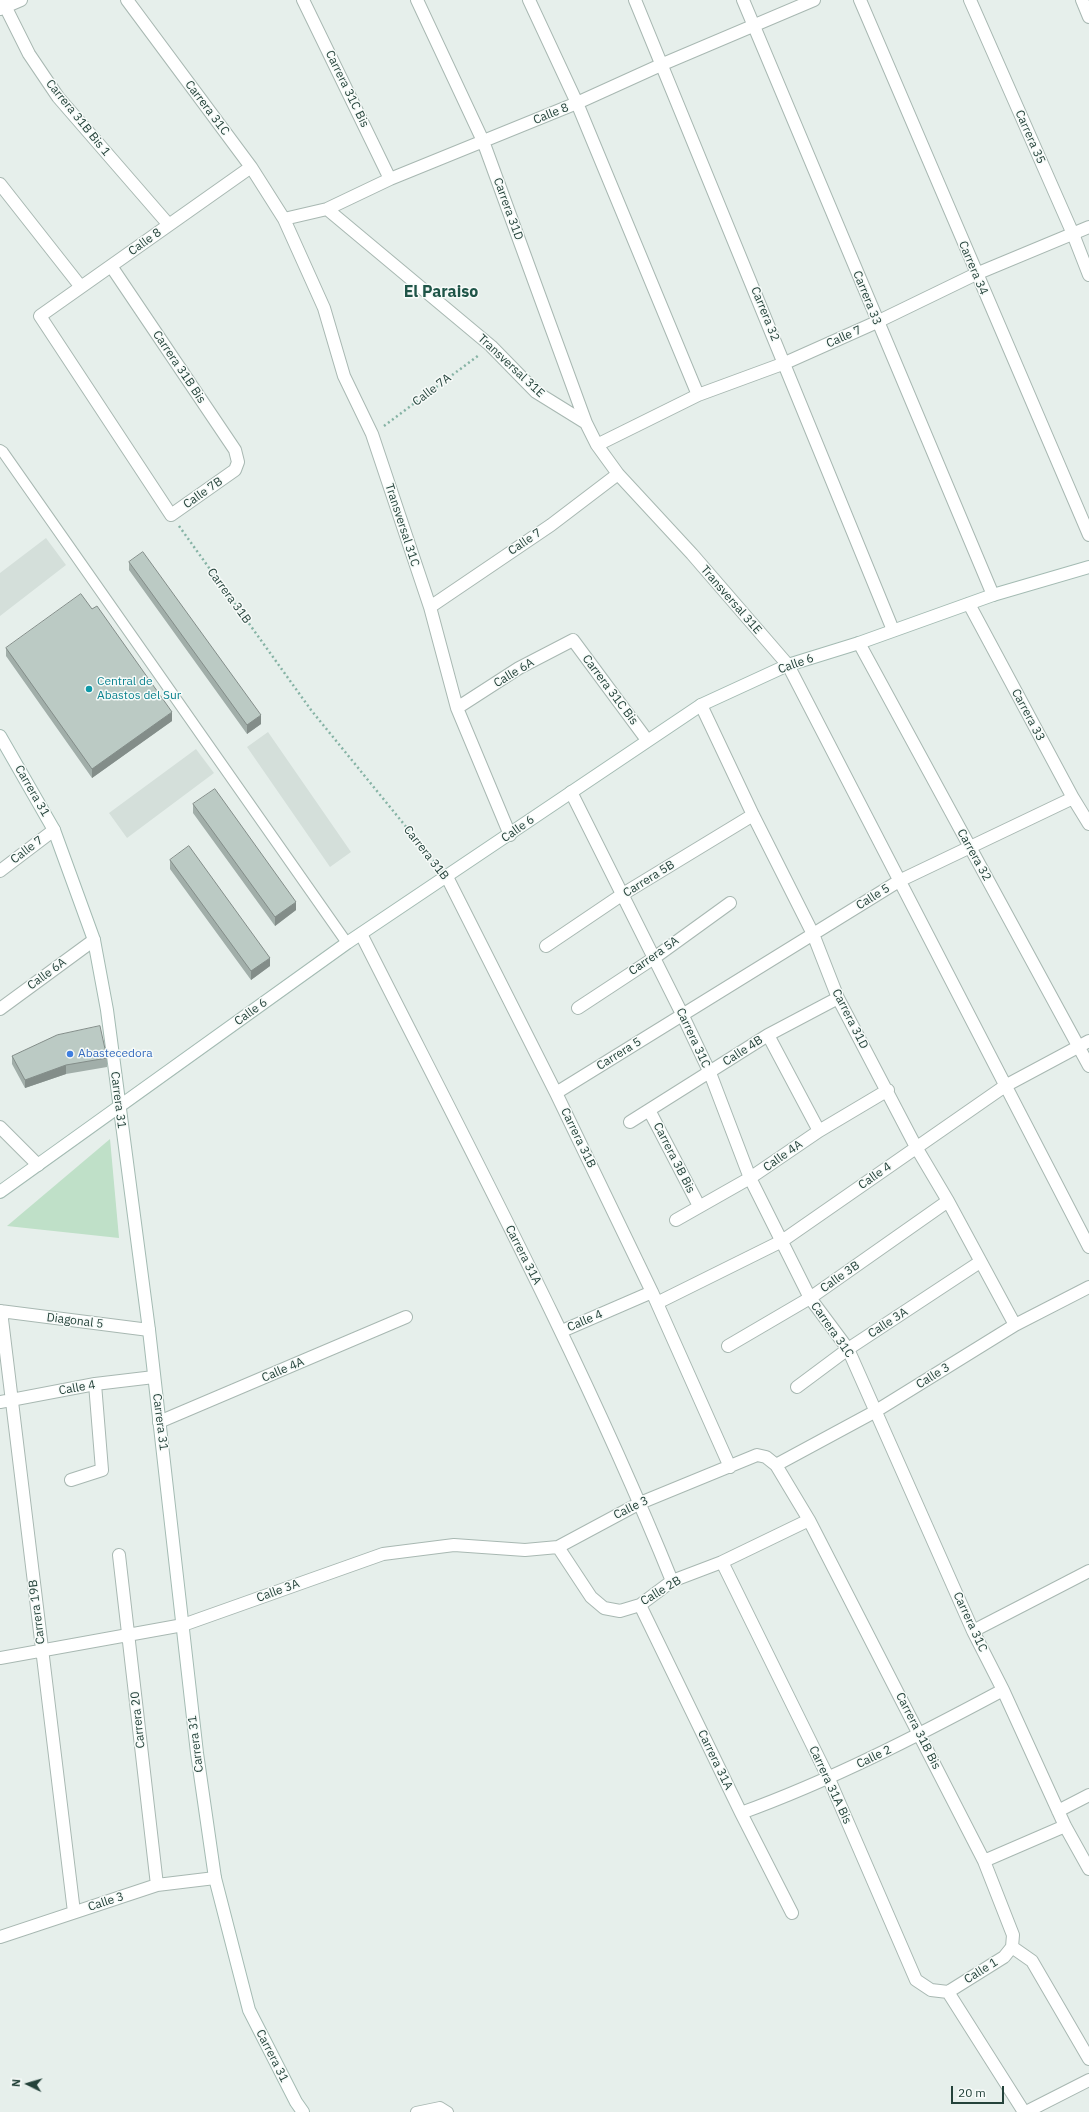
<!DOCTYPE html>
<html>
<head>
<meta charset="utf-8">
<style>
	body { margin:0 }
	#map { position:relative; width:1089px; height:2112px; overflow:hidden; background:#e6efeb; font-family:"IBM Plex Sans",sans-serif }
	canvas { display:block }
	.north { position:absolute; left:8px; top:2064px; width:40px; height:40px; -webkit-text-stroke:3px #f7fbf9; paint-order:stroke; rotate:275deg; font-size:11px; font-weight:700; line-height:16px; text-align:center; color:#24423a }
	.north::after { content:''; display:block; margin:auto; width:14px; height:18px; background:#24423a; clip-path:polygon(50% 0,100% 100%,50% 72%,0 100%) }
	.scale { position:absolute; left:951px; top:2086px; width:53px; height:18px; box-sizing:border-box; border:2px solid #24423a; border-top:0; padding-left:5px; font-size:12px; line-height:14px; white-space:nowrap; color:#24423a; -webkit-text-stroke:3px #f7fbf9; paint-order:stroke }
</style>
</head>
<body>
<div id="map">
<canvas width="1089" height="2112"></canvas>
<div class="north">N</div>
<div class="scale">20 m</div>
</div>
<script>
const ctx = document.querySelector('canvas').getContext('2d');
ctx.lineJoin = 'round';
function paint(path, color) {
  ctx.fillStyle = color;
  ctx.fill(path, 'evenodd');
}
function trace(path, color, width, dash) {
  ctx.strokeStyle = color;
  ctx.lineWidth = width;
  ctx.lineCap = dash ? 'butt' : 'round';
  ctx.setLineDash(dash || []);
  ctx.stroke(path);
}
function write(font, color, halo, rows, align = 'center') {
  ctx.font = font + ' "IBM Plex Sans",sans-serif';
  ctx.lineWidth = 3;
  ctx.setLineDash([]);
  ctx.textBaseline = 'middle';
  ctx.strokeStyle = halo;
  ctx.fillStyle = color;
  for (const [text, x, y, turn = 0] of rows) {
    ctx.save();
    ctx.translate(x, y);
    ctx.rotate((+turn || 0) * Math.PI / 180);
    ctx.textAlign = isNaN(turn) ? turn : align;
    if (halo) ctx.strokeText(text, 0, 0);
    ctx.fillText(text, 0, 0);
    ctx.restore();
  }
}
paint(new Path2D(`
	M46 538 66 565 0 616V573Z
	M268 732 351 852 330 867 247 747Z
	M196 749 214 773 127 838 109 813Z`), '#d4dfda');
paint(new Path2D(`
	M110 1139 119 1238 7 1226Z`), '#bfe0c8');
const lane = new Path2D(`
	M0 450 3 452 347 943
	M416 2112 440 2107 448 2112`);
const street = new Path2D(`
	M2 0 29 54 58 97 169 225
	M127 0 251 167 284 219 324 308 344 376 372 434 430 607 457 708 510 835
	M303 0 390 179
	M417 0 483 141 586 423
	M529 0 577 103 698 395
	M635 0 893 630
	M743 0 993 595
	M860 0 1089 535
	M970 0 1073 234 1089 275
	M1082 0 1089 17
	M0 9 21 0
	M0 184 81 287
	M327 209 491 346 536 392 586 423 597 445 618 474 692 554 788 665 1089 1247
	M284 219 327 209 390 179 577 103 663 64 814 0
	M111 266 235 450 238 462 235 470 171 515 40 316 251 167
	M597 445 698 395 785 363 877 322 976 274 1089 227
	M969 604 1073 798 1089 824
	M430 607 551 525 618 474
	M859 643 1089 1066
	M701 705 753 815 813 934 838 998 916 1147 948 1201 1015 1325
	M457 708 519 668 573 640 647 740
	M571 792 682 1014 710 1073 750 1178 810 1298 848 1349 973 1631 1003 1690 1065 1826 1089 1869
	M0 871 54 830
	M447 877 556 1093 652 1292 730 1467
	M361 934C469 1148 582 1359 672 1581
	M546 946 623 894 753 815
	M578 1008 654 958 730 903
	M0 1009 94 940
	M768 1035 819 1131
	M556 1093 899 881 1073 798
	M649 1110 699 1206
	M630 1122 768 1035 838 998
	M0 1127 38 1165
	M676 1220 750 1178 819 1131 888 1090
	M657 1303 782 1241 1005 1086 1089 1041
	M0 1311 149 1330
	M1 1311 74 1912
	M562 1331 652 1292
	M728 1346 810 1298 948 1201
	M797 1387 848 1349 980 1262
	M0 1402 95 1384 154 1377
	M159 1422 406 1317
	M776 1465 876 1411 1015 1325 1089 1287
	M71 1480 102 1470 95 1384
	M558 1547 591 1597 604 1608 620 1611 640 1605 672 1581 722 1562 809 1520
	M119 1555 157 1885
	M722 1562 829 1779 916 1980 931 1990 948 1992
	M640 1605 741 1813 792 1913
	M973 1631 1089 1571
	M0 1658 183 1625 383 1554 454 1545 525 1550 558 1547 640 1503 757 1455 766 1457 776 1465 809 1520 984 1861 1013 1935 1012 1947
	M1058 1811 1089 1795
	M741 1813C832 1780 917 1736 1003 1690
	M984 1861 1065 1826
	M0 1937 157 1885 215 1878
	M1012 1947 1032 1961 1089 2059
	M948 1992 1024 2112
	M948 1992 1004 1957 1012 1947
	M1026 2112 1089 2080`);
const secondary = new Path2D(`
	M0 736 54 830 94 940 107 1010 149 1330 197 1753 215 1878 249 2010 296 2102 303 2112
	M0 1192 347 943 701 705 788 665 859 643 993 595 1089 567`);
trace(lane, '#a8b8b2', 12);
trace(street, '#a8b8b2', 14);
trace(secondary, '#a4bbb3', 14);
trace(new Path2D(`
	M384 426 479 355
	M179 526 311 710 438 866`), '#86b3a5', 2.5, [2, 3]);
trace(lane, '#fff', 10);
trace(street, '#fff', 12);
trace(secondary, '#fff', 12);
paint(new Path2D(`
	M129 562 261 724 247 734 129 570Z
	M6 648 172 721 92 778 6 656Z
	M193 804 296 910 275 926 193 813Z
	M170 860 270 966 251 980 170 869Z
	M12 1056 107 1058V1067L66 1074 25 1088 12 1064Z`), '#a1aea9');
paint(new Path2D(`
	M172 712V721L92 778V769Z
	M261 715V724L247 734V725Z
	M296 902V910L275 926V917Z
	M270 958V966L251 980V971Z
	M66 1065V1074L25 1088V1080Z`), '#838d89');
const building = new Path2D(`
	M143 552 261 715 247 725 129 562Z
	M81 594 92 609 97 606 172 712 92 769 6 648Z
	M215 789 296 902 275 917 193 804Z
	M189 846 270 958 251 971 170 860Z
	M100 1026 107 1058 66 1065 25 1080 12 1056 57 1035Z`);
paint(building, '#bbcac4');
trace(building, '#838d89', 1);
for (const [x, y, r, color] of [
	[89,689,4,"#0f9aa8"],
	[70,1054,4,"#3f7fe0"]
]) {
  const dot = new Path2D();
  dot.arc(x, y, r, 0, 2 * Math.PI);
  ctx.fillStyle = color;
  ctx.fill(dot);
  trace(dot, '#f7fbf9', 1.5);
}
write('12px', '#24423a', '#f7fbf9', [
	["Carrera 31C Bis",347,89,64],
	["Carrera 31C",207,108,53],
	["Calle 8",551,114,-22],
	["Carrera 31B Bis 1",78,118,51],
	["Carrera 35",1030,137,66],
	["Carrera 31D",508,209,70],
	["Calle 8",145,242,-36],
	["Carrera 34",973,268,67],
	["Carrera 33",867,298,68],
	["Carrera 32",765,314,68],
	["Calle 7",844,337,-24],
	["Transversal 31E",511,366,43],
	["Carrera 31B Bis",179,367,56],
	["Calle 7A",432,390,-37],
	["Calle 7B",203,493,-35],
	["Transversal 31C",402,525,72],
	["Calle 7",525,542,-34],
	["Carrera 31B",229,596,54],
	["Transversal 31E",731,600,49],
	["Calle 6",796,664,-20],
	["Calle 6A",514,673,-31],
	["Carrera 31C Bis",610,690,53],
	["Carrera 33",1028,715,62],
	["Carrera 31",32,791,60],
	["Calle 6",518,829,-35],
	["Calle 7",27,850,-37],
	["Carrera 31B",426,853,52],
	["Carrera 32",974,855,61],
	["Carrera 5B",649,879,-32],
	["Calle 5",873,897,-32],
	["Carrera 5A",654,956,-35],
	["Calle 6A",47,974,-36],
	["Calle 6",251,1012,-36],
	["Carrera 31D",850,1019,63],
	["Carrera 31C",693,1038,65],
	["Calle 4B",743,1051,-33],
	["Carrera 5",619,1054,-32],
	["Carrera 31",118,1100,83],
	["Carrera 31B",578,1138,64],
	["Calle 4A",783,1156,-35],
	["Carrera 3B Bis",674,1158,63],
	["Calle 4",875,1176,-35],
	["Carrera 31A",523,1255,63],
	["Calle 3B",840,1277,-35],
	["Diagonal 5",75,1321,7],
	["Calle 4",585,1321,-23],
	["Calle 3A",888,1323,-33],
	["Carrera 31C",832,1330,55],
	["Calle 4A",283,1370,-23],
	["Calle 3",933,1376,-32],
	["Calle 4",77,1388,-10],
	["Carrera 31",160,1422,83],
	["Calle 3",631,1508,-26],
	["Calle 3A",278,1591,-20],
	["Calle 2B",661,1591,-31],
	["Carrera 19B",37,1612,-97],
	["Carrera 31C",970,1622,65],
	["Carrera 20",138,1720,-96],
	["Carrera 31B Bis",918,1731,63],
	["Carrera 31",196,1744,-97],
	["Calle 2",874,1757,-26],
	["Carrera 31A",715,1760,64],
	["Carrera 31A Bis",830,1785,65],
	["Calle 3",106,1902,-18],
	["Calle 1",981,1971,-32],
	["Carrera 31",272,2056,63]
]);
write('12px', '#0d838f', '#f7fbf9', [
	["Central de",97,682],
	["Abastos del Sur",97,696]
], 'left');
write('12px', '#366cbe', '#f7fbf9', [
	["Abastecedora",78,1054]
], 'left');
write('bold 16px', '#1f5548', '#f7fbf9', [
	["El Paraiso",441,292]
]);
</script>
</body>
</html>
